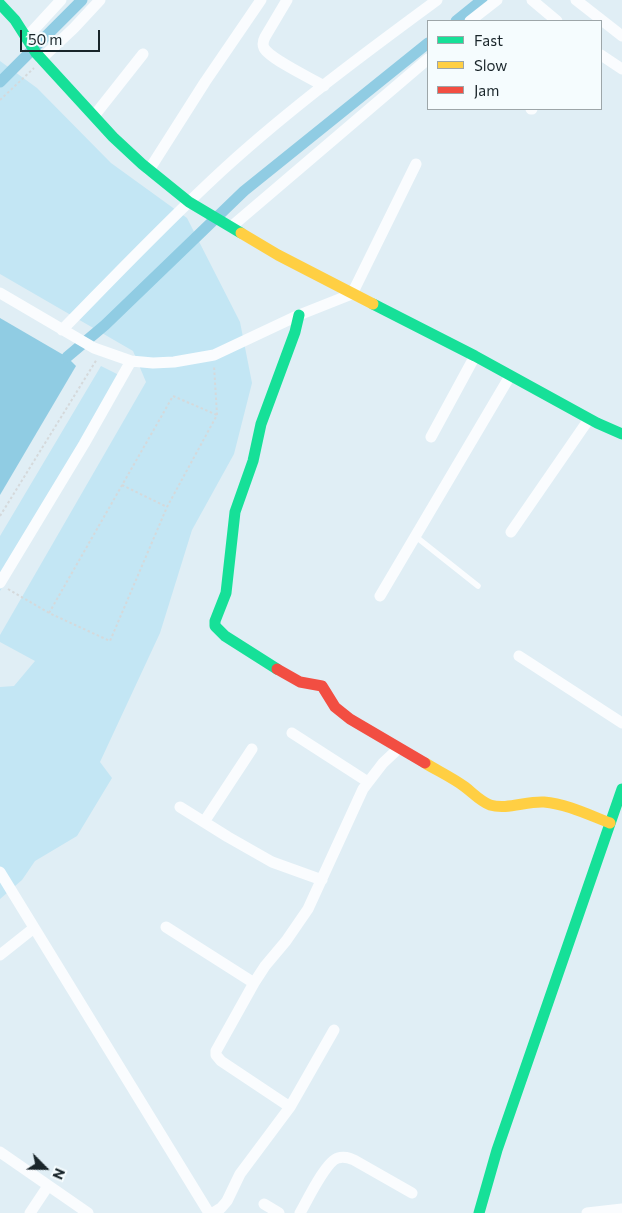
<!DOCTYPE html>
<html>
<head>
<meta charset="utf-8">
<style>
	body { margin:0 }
	#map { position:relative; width:622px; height:1213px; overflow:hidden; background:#e0eef5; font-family:Commissioner,sans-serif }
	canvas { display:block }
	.legend { position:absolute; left:427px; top:20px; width:175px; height:90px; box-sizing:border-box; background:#f5fcfe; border:1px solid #9da6a9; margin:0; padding:6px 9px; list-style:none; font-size:15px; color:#19252a }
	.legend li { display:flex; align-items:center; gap:10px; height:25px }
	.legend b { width:25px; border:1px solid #9da6a9 }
	.north { position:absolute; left:20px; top:1143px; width:50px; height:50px; -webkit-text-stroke:4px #f5fcfe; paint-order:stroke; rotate:113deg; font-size:14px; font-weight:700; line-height:20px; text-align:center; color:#19252a }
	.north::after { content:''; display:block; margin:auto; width:18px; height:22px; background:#19252a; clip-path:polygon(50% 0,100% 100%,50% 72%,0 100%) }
	.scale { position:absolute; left:20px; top:30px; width:80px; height:22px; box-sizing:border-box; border:2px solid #19252a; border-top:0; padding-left:6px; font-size:15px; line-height:18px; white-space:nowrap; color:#19252a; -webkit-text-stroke:4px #f5fcfe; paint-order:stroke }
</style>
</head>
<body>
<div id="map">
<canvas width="622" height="1213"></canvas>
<ul class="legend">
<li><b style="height:6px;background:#16e098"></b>Fast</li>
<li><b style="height:6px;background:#ffcf43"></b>Slow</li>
<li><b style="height:6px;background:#f24e42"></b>Jam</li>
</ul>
<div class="north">N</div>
<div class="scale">50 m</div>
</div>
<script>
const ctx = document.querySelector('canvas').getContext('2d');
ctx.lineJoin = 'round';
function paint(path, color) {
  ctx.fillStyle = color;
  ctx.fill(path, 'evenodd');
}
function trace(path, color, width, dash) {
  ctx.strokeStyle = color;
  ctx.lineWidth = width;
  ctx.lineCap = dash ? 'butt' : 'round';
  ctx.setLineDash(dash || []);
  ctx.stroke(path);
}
paint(new Path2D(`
	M0 61 37 88 111 163 187 218 240 322 252 383 234 454 192 530 160 633 100 762 112 778 77 836 35 861 22 880 0 899V687L14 686 35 661 0 642V635L146 382 133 351 0 274Z
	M101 366 119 375 122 388 0 591V536Z`), '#c3e6f4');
paint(new Path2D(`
	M0 318 67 357 76 366 0 495Z`), '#90cce3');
trace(new Path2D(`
	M456 21 482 0
	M0 82 82 0
	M67 357 105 325 244 191 428 43`), '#90cce3', 11);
trace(new Path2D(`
	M0 100 34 68
	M122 485 167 507
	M0 516 97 359
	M8 589 49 613 110 641 167 507 217 415 214 365
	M49 613 173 396 217 415`), '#d5d9db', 2, [2.5, 2.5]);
trace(new Path2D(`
	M415 536 478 586`), '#fafcfe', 5.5);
trace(new Path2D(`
	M287 0 265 37C263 41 262 44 264 48 270 59 312 79 324 86
	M532 0 557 21
	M576 0 622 36
	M470 21 497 0
	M27 37 61 0
	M601 55 622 69
	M41 59 74 28 100 0
	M531 109H532
	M94 116 143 54
	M149 170 205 82 261 0
	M231 227 428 59
	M0 293 94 348 131 361 153 363 174 362 214 355 299 315 352 294 416 164
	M62 330C116 275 169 219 226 167 292 107 365 53 437 0
	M431 437 475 356
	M511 532 589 419
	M0 583 84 444 131 361
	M380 596 510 376
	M519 656 622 723
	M292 733 368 782
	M180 807 228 837 272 862 322 880
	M204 822 252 749
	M0 872 209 1213
	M166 927 254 983
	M0 955 34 928
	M290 1107 221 1061 216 1055V1051L254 983 265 966 286 941 308 909 363 789 383 763 399 748
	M0 1152 88 1213
	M264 1204 279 1213
	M30 1213 48 1186
	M213 1213 221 1208 227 1201 240 1174 290 1107 334 1030
	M300 1213C307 1201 326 1161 338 1158 344 1156 349 1158 354 1160L412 1193
	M587 1213 622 1209`), '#fafcfe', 11);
trace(new Path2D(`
	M0 4 15 20 36 53 113 137 142 164 189 202 241 233
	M373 304 475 356 597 423 622 434
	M277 669 225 636 215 626V621L226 593 235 512 253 461 261 424 295 332 299 315
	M479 1213 497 1150 622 789`), '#16e098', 11);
trace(new Path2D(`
	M241 233 278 255 373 304
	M425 763C438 771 453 778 465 787 473 793 480 801 490 805 507 810 526 801 544 802 567 804 589 815 610 823`), '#ffcf43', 11);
trace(new Path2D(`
	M277 669 300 682 322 686 335 707 350 719 425 763`), '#f24e42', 11);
</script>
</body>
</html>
